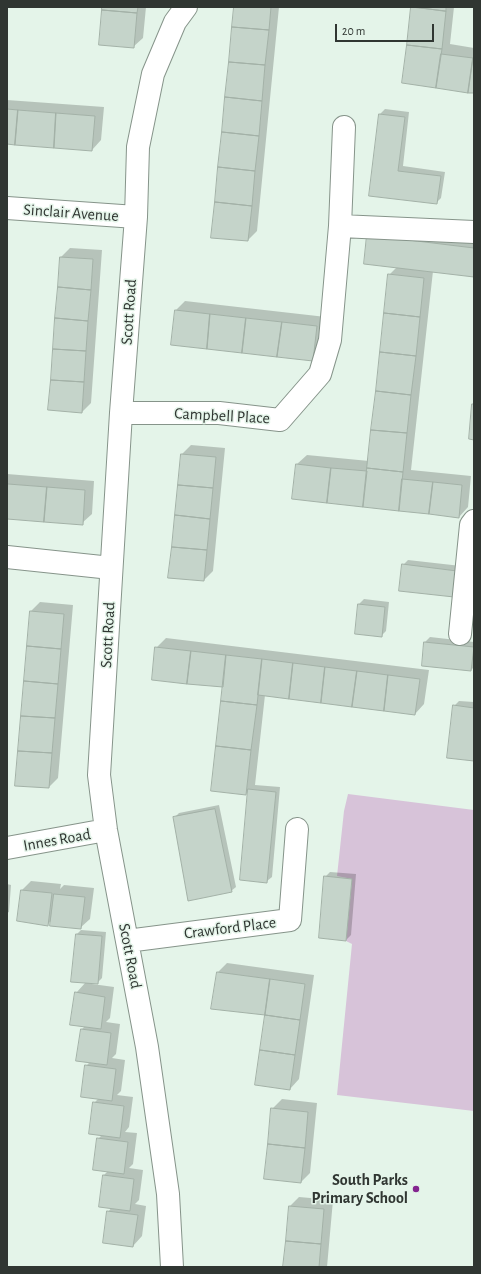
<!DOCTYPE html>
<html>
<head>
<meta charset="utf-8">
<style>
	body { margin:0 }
	#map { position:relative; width:481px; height:1274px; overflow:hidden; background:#e4f4e9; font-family:"Alegreya Sans",sans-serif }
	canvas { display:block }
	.frame { position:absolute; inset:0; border:8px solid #303632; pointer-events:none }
	.scale { position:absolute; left:335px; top:24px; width:99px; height:18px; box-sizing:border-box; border:2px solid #303632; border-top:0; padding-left:5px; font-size:12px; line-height:14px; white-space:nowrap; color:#303632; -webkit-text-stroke:3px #e4f4e9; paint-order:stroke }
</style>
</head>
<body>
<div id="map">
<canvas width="481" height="1274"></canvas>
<div class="frame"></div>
<div class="scale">20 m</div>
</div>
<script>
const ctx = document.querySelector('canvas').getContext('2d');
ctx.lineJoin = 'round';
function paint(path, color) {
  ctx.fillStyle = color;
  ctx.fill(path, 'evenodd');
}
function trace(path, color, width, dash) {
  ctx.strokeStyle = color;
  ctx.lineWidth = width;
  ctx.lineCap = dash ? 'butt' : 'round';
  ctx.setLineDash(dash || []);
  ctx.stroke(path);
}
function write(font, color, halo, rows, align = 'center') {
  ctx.font = font + ' "Alegreya Sans",sans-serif';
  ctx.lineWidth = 3;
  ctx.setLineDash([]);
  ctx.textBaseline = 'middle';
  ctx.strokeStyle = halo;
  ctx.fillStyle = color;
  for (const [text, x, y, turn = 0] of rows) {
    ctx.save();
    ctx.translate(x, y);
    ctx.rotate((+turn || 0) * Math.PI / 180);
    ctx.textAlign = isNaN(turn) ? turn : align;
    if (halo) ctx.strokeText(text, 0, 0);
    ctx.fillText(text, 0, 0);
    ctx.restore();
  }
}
paint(new Path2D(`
	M348 794 474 810V1111L337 1095 352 944 346 941 352 879 337 876 344 811Z`), '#d7c3d9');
paint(new Path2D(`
	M103 7H146L143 38 133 47Z
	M235 7H279L257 231 248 240Z
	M412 7H454L450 44 474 48V93L403 82Z
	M7 100 104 107 101 140 92 150 7 143Z
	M385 109 409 112 403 166 445 172 441 198 436 203 370 195 380 114Z
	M368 236 474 242V276L433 271 411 470 471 476 468 507 459 517 297 464 307 455 369 461 389 275 397 267Z
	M70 248 102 250 91 403 82 412 61 257Z
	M185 301 326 317 313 360 176 310Z
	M191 445 225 448 213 571 204 580 182 454Z
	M7 474 94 481 92 514 82 523 7 518Z
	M408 560 461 566 453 596 403 565Z
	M364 599 389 602 386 631 381 636 359 604Z
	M40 602 73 605 58 778 49 787 31 611Z
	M430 637 474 642V667L471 670 425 642Z
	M166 638 429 670 424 704 415 714 265 695 255 785 280 787 272 877 267 881 249 791 246 794 224 686 156 648Z
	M459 701 474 702V760L454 706Z
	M219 805 236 887 231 891 174 818 179 813Z
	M330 872 356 874 351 935 346 940 325 877Z
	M31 881 61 884 60 889 64 885 94 888 90 919 80 928 52 920 48 924 22 890Z
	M7 884 11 885 9 912 7 913Z
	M81 930 106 932 102 978 97 983H92V984L114 987 110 1018 106 1022 120 1024 116 1054 112 1058 125 1060 121 1091 117 1095 133 1097 129 1127 125 1132 137 1133 133 1164 129 1168 143 1170 139 1200 135 1204 146 1206 142 1236 133 1246 108 1212 112 1207 104 1175 108 1171 98 1139 102 1135 94 1103 98 1099 86 1066 90 1062 82 1029 85 1026 76 993 86 982 77 934Z
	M227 963 314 975 299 1079 290 1089 266 1014 218 972Z
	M282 1099 317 1103 310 1173 301 1182 272 1109Z
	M299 1197 333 1200 327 1267H284L290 1206Z`), '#0003');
const building = new Path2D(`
	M102 7H138L137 13 102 10Z
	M234 7H271L269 30 232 27Z
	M411 7 446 11 442 49 407 45Z
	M415 7H446V11Z
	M102 10 137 13 134 48 99 45Z
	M232 27 269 30 265 65 229 62Z
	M407 45 442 49 436 88 402 83Z
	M441 54 473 58 468 93 436 88Z
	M473 58 474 59V93H468Z
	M229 62 265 65 262 101 225 97Z
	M225 97 262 101 259 136 222 132Z
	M7 109 18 110 15 145 7 144Z
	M18 110 56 113 54 148 15 145Z
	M56 113 95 116 92 151 54 148Z
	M379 114 405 117 398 171 441 176 437 204 369 196Z
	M222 132 259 136 255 171 218 167Z
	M218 167 255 171 252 206 215 202Z
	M215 202 252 206 248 241 211 238Z
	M367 235 474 248V277L364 264Z
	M60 257 93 259 91 290 58 287Z
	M388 274 424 278 420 317 384 313Z
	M58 287 91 290 88 321 55 318Z
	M175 310 210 314 207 349 171 345Z
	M384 313 420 317 416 356 380 352Z
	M210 314 246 318 242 353 207 349Z
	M55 318 88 321 86 351 53 349Z
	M246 318 282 322 277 357 242 353Z
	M282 322 317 326 313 361 277 357Z
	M53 349 86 351 84 382 51 380Z
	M380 352 416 356 411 395 376 391Z
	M51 380 84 382 82 413 48 410Z
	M376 391 411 395 407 433 371 430Z
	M472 404H474V440L469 439Z
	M371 430 407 433 403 472 367 468Z
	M181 454 216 457 213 488 178 485Z
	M296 464 331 468 327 503 292 499Z
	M331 468 367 471 363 507 327 503Z
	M367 468 403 472 399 511 363 507Z
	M402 479 433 482 429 514 399 511Z
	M433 482 462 485 459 518 429 514Z
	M8 484 47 487 44 522 7 519Z
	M178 485 213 488 210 519 175 515Z
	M47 487 85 490 83 525 44 522Z
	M175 515 210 519 207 550 172 547Z
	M172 547 207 550 204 581 168 578Z
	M402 564 457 571 454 597 399 591Z
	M358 604 385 607 382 637 355 634Z
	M30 611 64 614 61 649 27 646Z
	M424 642 474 647 471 671 422 666Z
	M27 646 61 649 58 684 24 681Z
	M155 647 191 651 187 684 152 680Z
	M191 651 226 655 223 687 187 684Z
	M226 655 262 659 257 705 221 701Z
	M262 659 293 663 289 699 258 695Z
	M293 663 325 667 321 703 289 699Z
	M325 667 357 671 352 707 321 703Z
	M357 671 388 675 384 711 352 707Z
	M388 675 420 679 415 715 384 711Z
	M24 681 58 684 55 718 21 716Z
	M221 701 257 705 251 750 216 746Z
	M453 705 474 708V761L447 758Z
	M21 716 55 718 52 753 18 751Z
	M216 746 251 750 246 795 211 791Z
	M18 751 52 753 49 788 15 786Z
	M248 789 276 792 267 883 240 880Z
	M215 809 232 892 188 901 173 817Z
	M324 876 352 879 346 941 319 938Z
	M21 890 52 893 48 926 17 921Z
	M54 894 85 897 81 929 50 926Z
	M76 934 102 936 98 984 71 982Z
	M217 972 270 979 265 1015 211 1009Z
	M270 979 305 984 300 1020 265 1015Z
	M75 992 105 997 101 1029 70 1025Z
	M265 1015 300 1020 295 1055 260 1050Z
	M81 1029 111 1033 107 1065 76 1061Z
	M260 1050 295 1055 290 1090 255 1085Z
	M85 1065 116 1069 112 1101 81 1097Z
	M93 1102 124 1106 120 1138 89 1134Z
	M271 1108 308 1112 305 1148 268 1144Z
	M97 1138 128 1142 124 1174 93 1170Z
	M268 1144 305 1148 301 1183 264 1179Z
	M103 1175 134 1179 130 1211 99 1207Z
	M289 1206 324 1209 321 1244 286 1241Z
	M107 1211 138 1215 133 1247 103 1243Z
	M286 1241 321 1244 319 1267H283Z`);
paint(building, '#c5d4ca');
trace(building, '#a3b1a7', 1);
const minor = new Path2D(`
	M7 208 136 217
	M340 226 474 232
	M121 413H219L280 420 320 374 330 340 340 226 344 127
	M7 557 111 568
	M460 634 471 525 474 521
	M7 848 106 830
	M127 941 290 920 297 829
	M172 1267 168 1194 147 1047 106 830 99 775 121 413 136 217 138 147 153 74 175 22 186 7`);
trace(minor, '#86948a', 24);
trace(minor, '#fff', 22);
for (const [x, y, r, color] of [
	[416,1189,4,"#83248f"]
]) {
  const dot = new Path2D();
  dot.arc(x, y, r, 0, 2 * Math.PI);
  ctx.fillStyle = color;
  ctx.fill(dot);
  trace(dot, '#e4f4e9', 1.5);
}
write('16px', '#303632', '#e4f4e9', [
	["Sinclair Avenue",71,213,4],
	["Scott Road",129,312,-86],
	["Campbell Place",222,416,3],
	["Scott Road",108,635,-87],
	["Innes Road",57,840,-10],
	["Crawford Place",230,928,-7],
	["Scott Road",130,956,79]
]);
write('bold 16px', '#303632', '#e4f4e9', [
	["South Parks",408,1180],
	["Primary School",408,1198]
], 'right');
</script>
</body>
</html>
